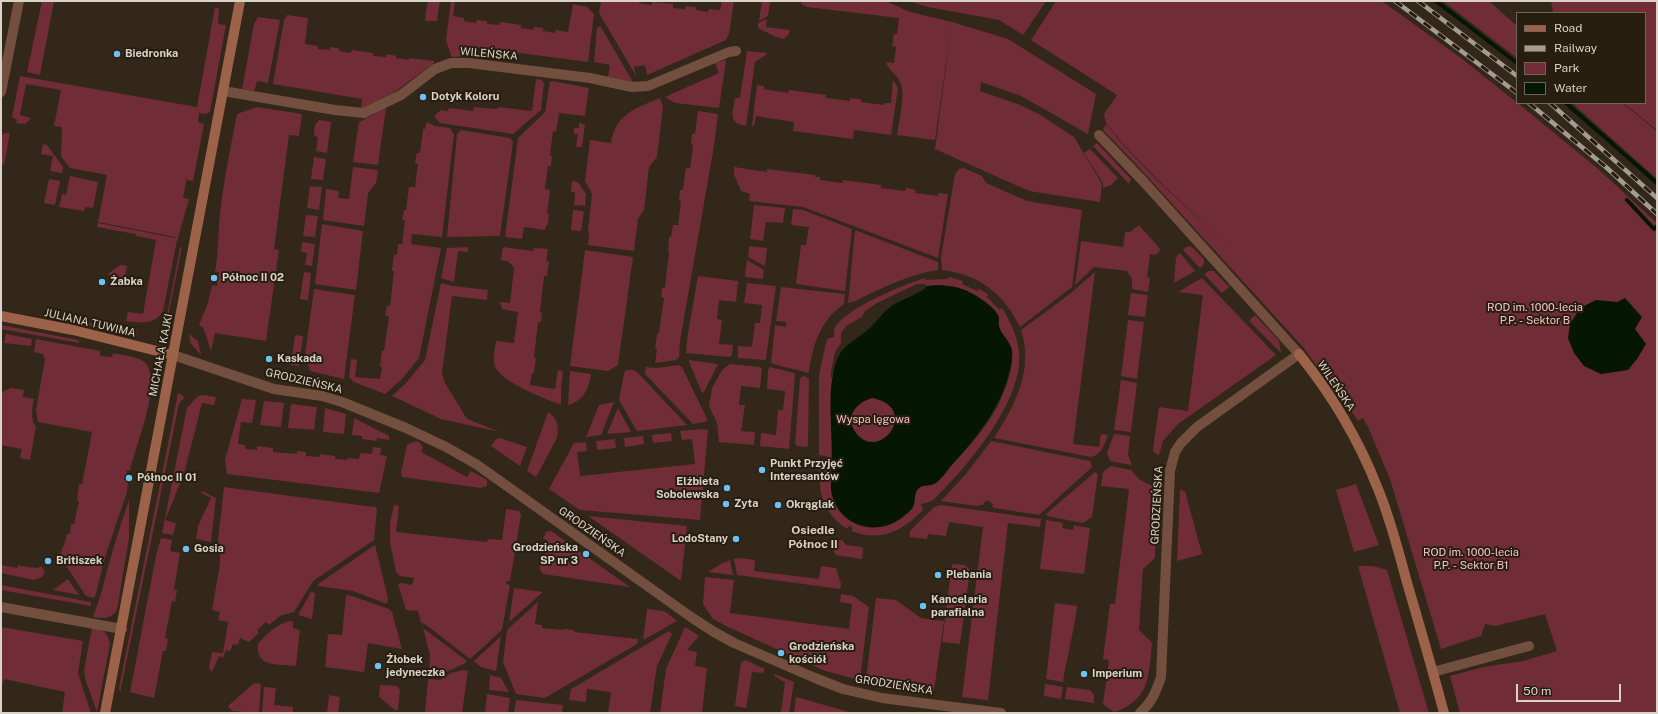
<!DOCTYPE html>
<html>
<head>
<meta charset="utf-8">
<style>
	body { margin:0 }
	#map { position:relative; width:1658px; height:714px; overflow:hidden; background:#322718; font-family:"Public Sans",sans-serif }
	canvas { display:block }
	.frame { position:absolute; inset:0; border:2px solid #dad3ca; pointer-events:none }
	.legend { position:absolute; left:1516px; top:12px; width:130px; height:92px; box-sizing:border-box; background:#281e0f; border:1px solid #6f665a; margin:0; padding:5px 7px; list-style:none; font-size:12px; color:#dad3ca }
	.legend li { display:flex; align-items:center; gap:8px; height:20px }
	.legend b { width:20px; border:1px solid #6f665a }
	.scale { position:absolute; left:1516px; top:684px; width:105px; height:18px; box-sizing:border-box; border:2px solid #dad3ca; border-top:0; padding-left:5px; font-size:12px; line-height:14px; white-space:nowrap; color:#dad3ca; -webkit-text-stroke:3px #281e0f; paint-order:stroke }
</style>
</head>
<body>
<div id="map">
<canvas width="1658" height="714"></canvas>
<div class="frame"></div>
<ul class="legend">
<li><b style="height:5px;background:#9c634a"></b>Road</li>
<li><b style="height:5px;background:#a49c91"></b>Railway</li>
<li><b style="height:11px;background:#702d38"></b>Park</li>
<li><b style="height:11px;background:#051702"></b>Water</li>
</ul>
<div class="scale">50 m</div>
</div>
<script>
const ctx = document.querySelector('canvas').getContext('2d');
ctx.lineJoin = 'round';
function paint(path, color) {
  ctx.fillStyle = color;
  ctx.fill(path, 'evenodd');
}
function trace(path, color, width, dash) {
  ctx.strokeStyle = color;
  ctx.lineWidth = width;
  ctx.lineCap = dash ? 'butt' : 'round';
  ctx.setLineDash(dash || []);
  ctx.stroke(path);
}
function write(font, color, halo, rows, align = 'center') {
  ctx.font = font + ' "Public Sans",sans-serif';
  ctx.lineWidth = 4;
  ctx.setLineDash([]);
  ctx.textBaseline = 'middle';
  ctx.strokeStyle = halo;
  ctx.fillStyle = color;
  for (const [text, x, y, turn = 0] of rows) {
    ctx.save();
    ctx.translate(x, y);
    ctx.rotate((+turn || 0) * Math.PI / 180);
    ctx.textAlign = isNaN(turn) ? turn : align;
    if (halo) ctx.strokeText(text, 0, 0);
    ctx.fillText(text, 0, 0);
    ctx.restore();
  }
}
paint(new Path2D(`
	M42 1H54L40 75 27 72Z
	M429 1H440L437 21H425L427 4Z
	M451 1H455L453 16 464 18V21L476 23 477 20 487 21V24L499 25 500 22 521 25V28L533 30 534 27 543 28V31L555 33 556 30 568 32 573 4 587 7 594 14 588 62 474 47 473 54 470 56 453 57 451 56 446 40Z
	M601 1H639V3L652 5V2L673 4V8L685 9 686 6 696 7V10L708 12 709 9 720 10 722 1H734L729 34 726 40 647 75 645 65 634 67 636 76 599 13Z
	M762 1H770L768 16 759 21Z
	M802 1H886L910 12 952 22 935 140 897 135C899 122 906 94 900 82 897 74 888 70 886 62L894 63 896 47 892 46 894 34H897L899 18 807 7 801 4Z
	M908 1H1046L1023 35 999 20 928 7Z
	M1056 1H1382L1461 58 1525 109 1597 168 1657 223V713H1460L1450 676 1483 667 1523 661 1557 651 1545 614 1495 626 1485 624 1481 636 1441 649 1390 479 1368 427 1363 418 1358 421 1331 380 1328 381 1303 347 1134 162 1103 130 1106 124 1124 146 1161 184 1238 255 1162 184 1124 145 1106 123 1104 114 1117 95 1031 40Z
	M1443 1H1489L1517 26V58Z
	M1551 1H1657V130L1623 103H1645V13H1553Z
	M215 7 219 9 218 24 226 25 210 112 206 114 199 113 198 122 204 124 193 181 187 180V177L183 198 189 199 176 245 163 311C156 325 140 323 126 321L128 312 143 314 156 240 137 236 135 234 97 227 98 223 175 238 177 229 175 237 98 222 107 175 70 168 61 156 62 127 54 126 61 90 26 84 20 115 31 118 25 124 16 123 17 120 12 117 20 76 197 107Z
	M287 15 308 18 305 44 318 46V49L330 50V47L339 48V51L351 53 352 50 373 53V56L386 57 387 54 396 56V58L409 60V58L434 61V63L389 96 362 109 361 106 362 99 273 84 284 20Z
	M258 17 280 20 268 83 257 81 255 89 253 91 242 89 254 24Z
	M767 19 766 27 790 30 789 34 784 39 776 37 758 28V23Z
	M952 22 1008 39 1096 94 1088 134 1021 96 981 82 980 91 1020 105 1039 114 1074 137 1102 184 1100 202 1029 191 935 149Z
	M600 26 601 27 633 82 608 77 610 65 594 62 597 28Z
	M747 51 767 53 766 55 755 62 746 126C727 123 733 113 735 98H740Z
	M726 60 719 108 675 103 665 97 719 73 715 63Z
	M536 79 542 80 544 83 541 110 513 134 440 123 434 116 441 110 448 111 449 108 473 111 474 107 497 109 498 107 532 111Z
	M893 80 898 88 891 135 854 130 853 139 793 131 794 122 756 116 754 126H752L757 85 764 86V89L788 93 789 90 826 95V98L850 101V98L861 99V102L884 105V103H891Z
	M552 81 589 88 585 116 559 113 556 132 553 131 550 155 552 156 551 166H548L545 189 550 190 547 214H549L548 225H546L545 230 524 227 522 239 505 237 518 138 545 112 550 82Z
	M660 98 663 106 657 157 649 167 644 210 638 219 634 251 588 245 589 233 588 230 592 194 585 181 590 140 611 143C615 114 636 108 660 98Z
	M1572 103H1622L1657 131V179Z
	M257 107 302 114 299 136 289 135 274 249 279 250 266 341 215 333 211 351 203 327 199 325 208 303 212 285 217 286 219 272H215C218 256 218 241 219 225 222 188 230 151 237 114Z
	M386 108 378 165 353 162 359 122Z
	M698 111 718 114 713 152 680 341 679 357 676 360 655 363 657 349H655L657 334 659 333 664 298 661 297 662 288H665L669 252 668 251 669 237H671L673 225H678L681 201 679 200 680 190H683L686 168H690L693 145 691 144 692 134H695Z
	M319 120 331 122 327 153 316 151 318 137 314 136 315 125Z
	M427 122 435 126 450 128 454 134 442 237 412 234 411 244 441 248 419 358 402 379 385 394 354 382 349 377 351 359 357 360 355 377 380 379 382 367H380L382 351H384L389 316H385L387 306H390L394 271H392L394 254 397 255 398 244H402L405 220H402L404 210H406L409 187H415L418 164 415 163 417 153H420L423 129H425Z
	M579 123 585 124 582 147H576L578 134H574V128H579Z
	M461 130 510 138 513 142 500 236 447 237 457 134Z
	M6 133H10L4 165H1V135Z
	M1097 143 1131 179 1129 184 1093 146Z
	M43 144 47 145 63 167 62 173 50 171 53 156 41 154Z
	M1090 149 1118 178 1111 185 1103 188V183L1084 153Z
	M314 157 326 159 323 180 311 179Z
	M353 167 378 170 376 183 368 193 364 226 323 220 326 189 339 191 338 198 349 199Z
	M734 167 767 172V169L815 175V177H820V180L843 183V180L881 185V188L905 191 906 188 916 190 915 193 938 196 939 193 948 194 938 258 803 207 749 201 750 194 741 191 734 174Z
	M964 168 982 176 986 183 1027 201 1082 210 1072 287 1020 327C1004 294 979 274 942 270L941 257 955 174 959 169Z
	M70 176 98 182 93 208 85 207 84 211 59 207 62 194 66 195Z
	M49 179 60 181 55 205 44 203Z
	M572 181 578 182 586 194 585 206 574 205 575 192H571Z
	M310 186 322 187 319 210 307 208Z
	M754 205 785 208 783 223 766 222 763 241 750 239Z
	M793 209 803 210 852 229 845 291 796 284 801 245H806L809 227 791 225Z
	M573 210 584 211 581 231 571 230Z
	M306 215 318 216 315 237 303 236Z
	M322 224 363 231 356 290 315 284Z
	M1139 225 1161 250 1155 255 1150 254 1147 277 1150 278 1148 292 1132 289V279L1127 271 1094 267 1075 285 1081 241 1123 247 1125 232H1130Z
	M855 230 938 262V270C909 274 882 288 855 301L848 303Z
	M302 242 315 244 312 266 305 265 307 253 301 252Z
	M749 246 767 248 765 266 748 257Z
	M1191 246 1204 259V264L1200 268 1183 250 1186 247Z
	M182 247 168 317 167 315 180 248Z
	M468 247V252L458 251 454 282 441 278 447 248Z
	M503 247 533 251 534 248 548 249 546 261 549 262 547 276H544L540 312H542L541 322H538L534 357 536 358 534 373H532L530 385 555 389 558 370 563 371 561 389V405C545 398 497 382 494 363 493 356 495 348 496 341L514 343 518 312 502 309 500 302 510 303 514 268 509 262 501 260Z
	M585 250 633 257 618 365 608 371 570 366Z
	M1180 253 1195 271 1174 283 1176 257Z
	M747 260 764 270 763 279 745 277Z
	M120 265 127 266 124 282 112 280 108 274Z
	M1209 271H1214L1229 287 1222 293 1204 274Z
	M304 272 311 273 308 300 300 299Z
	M1095 272 1073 444 1099 447 1101 434 1108 435C1104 444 1102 455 1091 457L994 438C1015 405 1034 370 1021 330L1071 293Z
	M698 276 738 281 736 302 719 300 717 319 722 320 719 344 733 345 732 355 730 357 686 353 687 339Z
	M949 277 963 281 962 284 977 291 979 289 988 294 987 297 999 309 1002 308C1013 326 1021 343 1019 365 1015 406 974 458 946 487 942 491 937 497 933 500 930 502 925 503 921 504L923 510C901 532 882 542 851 531L853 528 849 526 847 529C820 511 819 490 819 461L827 460V456L819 455V375L826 343 827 339 834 337C834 335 834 333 834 331 838 311 907 283 925 278L926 280 947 279ZM917 284H925L927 286C962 282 976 294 999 318 997 333 1011 343 1012 357 1013 371 1005 389 1000 401 989 425 969 447 951 466 947 471 942 478 937 482 932 486 925 484 920 487 912 492 917 503 912 509 885 539 838 532 831 490L832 397 844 349 839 355 831 379V372L835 352 841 343V333L846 326 862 317 865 311 877 303Z
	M1202 278 1276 355 1178 424 1163 441 1159 455H1158L1154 452 1153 449 1159 407 1188 411 1203 295 1178 292Z
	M441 283 453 286 488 290 487 300 452 296 442 373 445 383 467 419 500 432 441 419 392 396 406 383 425 360Z
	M747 283 776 286 766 359 765 360 738 358V346L752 347 755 323H760L762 305 744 303Z
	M781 287 845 294 844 304C820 320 812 347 809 373L773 364 771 362 775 325 786 327V322L776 321Z
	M314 289 355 295 344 379 310 371 305 354Z
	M1131 293 1148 295 1145 317 1128 315Z
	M1255 315 1279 341 1281 353 1249 321Z
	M1128 320 1144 322 1137 379 1121 376Z
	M83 322 135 331 137 333 136 337 83 324Z
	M1 325 78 340 80 343 1 329Z
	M6 334 32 339 31 346 4 343Z
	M189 334 198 341 201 355 191 344Z
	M295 335 303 336 299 366 291 365Z
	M36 339 100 351V356L112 357 113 353C122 355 135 356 143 361 166 376 134 449 130 471L127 470 126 482 128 483 127 492 106 554 95 597 93 598 86 596 59 555 61 553 63 546H64L67 534H70L71 524H74L79 501H77L79 484H82L92 432 38 422 36 410 45 359 43 354 34 352Z
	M689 360 718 364 704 392 702 393 689 362Z
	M730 364 760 367 762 369 760 388 741 386 739 405H745L741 431 755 432 754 445 719 442 717 423 709 406 712 388 722 370Z
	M679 365 682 367 708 421 693 424 645 374 646 367 657 368Z
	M770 367 794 373 795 375 789 449 760 446 761 433 776 435 778 410H783L785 391 767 389 768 370Z
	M626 370H633L637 372 687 425 637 431 619 400 624 373Z
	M570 371 591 374C589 389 583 401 568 405Z
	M803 376 809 378 808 446C805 448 797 447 795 444L800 379Z
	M1121 380 1137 383 1131 432 1114 430Z
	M11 388 24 390 23 397 34 399C32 408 30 420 36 427L30 460 20 458 22 449 1 445V398L2 392Z
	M178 393 182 395 184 398 179 404 120 693 119 688C138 590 159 492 178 393Z
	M202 395 216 397 214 405 202 403 184 474 165 520 176 523 173 535 162 533 187 408 197 397Z
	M851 420a22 22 0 1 1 44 0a22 22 0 1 1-44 0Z
	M242 399 256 400 252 423 241 422 238 444 245 445V449L257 450V446L273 448V452L297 454V451L306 452V456L319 457 320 454 335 456V459L347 460 348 458 359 459 360 453 372 454 373 447 381 448 380 455 387 456 379 493 227 474 225 460Z
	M264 401 284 403 281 427 260 425Z
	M614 402 601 435 586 437 599 405Z
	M291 404 317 407 314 430 288 428Z
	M325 408 346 414 344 434 323 432Z
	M618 408 631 432 607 434Z
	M548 412C558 418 559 428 557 438L536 477 527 471Z
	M354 418 389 436V440L377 438 376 441 362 439V436L352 435Z
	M702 429 708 430 700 520 580 510 549 489 574 443 586 442 587 451 577 452 580 476 695 464 692 439 682 440 680 431Z
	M671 433 672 441 653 443 652 435Z
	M1114 434 1130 436 1128 455 1132 465 1110 461 1107 453Z
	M643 436 644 444 625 447 624 438Z
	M500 438 527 447 520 466 491 446 496 439Z
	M615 439 616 448 597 450 596 441Z
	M416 441 420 443 423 447 421 452 467 477 471 471 487 480V486L481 488 402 477 401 473 407 445Z
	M991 441 1090 461 1092 467 1039 515 994 508 992 507 993 504 987 500 982 505 977 506 941 501 966 474Z
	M1111 466 1131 470 1140 480 1157 488 1155 558 1143 569 1139 630 1152 643C1149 675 1150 701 1114 712L1103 704 1109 660 1103 659 1110 604H1115L1129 489 1101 486 1103 472Z
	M1095 472 1098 474 1092 517 1083 523 1047 516 1046 514Z
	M1356 484 1379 545 1354 552 1336 490Z
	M224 487 366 506 376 507 377 510 374 540 313 581 294 612 280 616 269 625 266 622 257 630 259 633 249 642 240 638 238 645 233 644 230 651 226 650 223 658 219 656 212 672 209 668 212 652 223 653 228 622 218 620 220 612 212 610 220 564V553L218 540Z
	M1180 490 1185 491 1202 554 1177 561Z
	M202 491 216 498 211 542 196 539 198 526 211 498 201 493Z
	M129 500V538L117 610C111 619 103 619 93 617 95 609 99 602 101 594 109 562 118 531 129 500Z
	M394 505 399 506 396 532 487 542 488 539 502 540 506 509 519 511 521 515 510 581H507L506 584 510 585 502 630 470 659 425 624 421 623 418 611 406 610 398 584 401 583 412 585 414 578 400 576 396 572 390 542V523Z
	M941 505 1041 519 1040 527 1008 523 988 700 962 697 983 527 949 522 946 536 928 534 927 539 910 537V531L934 507Z
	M588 516 687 526 681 581Z
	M1046 520 1063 523 1062 528 1073 530 1074 525 1090 528 1084 574 1040 569Z
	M551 531 630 587 543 574 540 570V564H544L547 540 543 539 546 532Z
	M161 538 172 540 170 551 180 553 174 590H177L175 602 172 601 165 638 168 639 166 651H163L154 698 130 692 156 556Z
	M842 540 846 545 862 547 863 549 862 559 836 555 830 543Z
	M375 545 388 598 387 603H384L353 591 318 586V584Z
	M739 558 755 560 754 571 819 579 821 566 836 568 841 584 840 589 737 575 734 559Z
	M730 560 733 575 708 572 719 565Z
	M952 564 965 565 970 570 960 644 942 642Z
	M1 565 17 568 18 565 31 568V567L38 568 41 566 45 572 42 577 34 580 1 573Z
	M1358 566H1373L1387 570 1429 713H1400Z
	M705 577 734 580 730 613 849 629 852 604 840 602 841 594 853 596 869 607 860 680 825 671 728 627 713 619 703 604Z
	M68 579 79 595 53 590Z
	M1 585 91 602V606L1 590Z
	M514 588 543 592 509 622Z
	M311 592 315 593 312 619 298 615Z
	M346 595 352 596 389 609 392 612 402 649 368 643 364 672 325 667 328 634 342 635Z
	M876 598 896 600 921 618 944 621 934 690 883 684 866 680Z
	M538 602 535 624 542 625V628L563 630 564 629 574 630V632L638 639 637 644 545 698 516 694 503 662 507 630Z
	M1055 603 1077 606C1074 632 1067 656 1063 682L1046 679Z
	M647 609 664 611 677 621 643 640Z
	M293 621V628L300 630 296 666C279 664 255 668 258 644 266 634 280 621 293 621Z
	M1 627 83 641 78 673 91 713H62L65 692 4 679 2 686H1Z
	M685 627 699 636 687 650 697 652 695 666 707 668 702 713H660L666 669Z
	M92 628C103 630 108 632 110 644L97 712 85 679 84 670Z
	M423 628 467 661 464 664 439 675 429 673 430 655Z
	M669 631 672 634 657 666 650 713H608L611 692 587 689 586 702 569 700 571 689Z
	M501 636 496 671 481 667 474 661Z
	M745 660 765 669 763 673 752 672 746 708 735 706 741 663Z
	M463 670 468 671 462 713H425L428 679 440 680 451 673Z
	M775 674 794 682 789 713 781 712 785 682 774 676Z
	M490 675 501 678 509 692 489 690Z
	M254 683 261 684 259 713 232 711 228 706Z
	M1045 684 1063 687 1061 699 1044 696Z
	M380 685 397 686 400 690 398 710H395L379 697Z
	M264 687 276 688 274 705 293 707V713H262Z
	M1067 687 1090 690 1094 695V703L1065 699Z
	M487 694 510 698 508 713H485Z
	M329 695 340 697 338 713H327Z
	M796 697 853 713H794Z
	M516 700 563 705 562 713H514Z`), '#702d38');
paint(new Path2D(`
	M939 285C947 286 955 286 962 289 972 292 995 306 999 317 999 320 998 323 999 327 1002 335 1010 341 1012 350 1013 357 1011 366 1009 373 1000 410 975 439 950 467 946 472 942 478 937 482 932 487 924 484 919 488 913 493 916 501 913 507 910 511 905 515 901 518 878 536 843 527 833 498 829 487 832 474 832 462 833 428 825 389 838 357 844 344 859 338 870 328 878 320 884 311 893 305 901 300 924 292 927 286ZM872 398C924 408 876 467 854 430 845 415 858 402 872 398Z
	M1625 298 1642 317 1635 329 1646 344 1637 359 1628 370 1601 374 1584 366 1574 353 1568 338 1570 324 1580 308 1596 300 1617 302Z`), '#051702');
trace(new Path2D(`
	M1436 1 1517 63
	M1566 103 1657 183
	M1627 200 1654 229 1657 226`), '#051702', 4);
trace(new Path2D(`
	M223 91 335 110 364 113 401 95 435 69 451 63H469L590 78 632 87 648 86 729 52 736 51
	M1 92 19 1
	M1099 135 1143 181 1299 354 1197 427 1181 443 1175 452 1170 471 1161 677C1156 692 1152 702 1140 713
	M173 355 274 389 322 396 342 402 406 428 446 447 476 464 691 617 714 632 734 643 815 678 843 689 882 698 1001 713
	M1 607 122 629
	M1433 672 1529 646`), '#734f3f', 10);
trace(new Path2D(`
	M1 316 73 330 173 355
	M1299 354C1332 395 1359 440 1378 489 1390 518 1398 549 1406 579 1419 624 1432 668 1444 713
	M105 713 240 1`), '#9c634a', 10);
const rail = new Path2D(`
	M1395 1 1517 93
	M1418 1 1517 76
	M1529 103 1607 168 1657 214
	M1550 103 1657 198`);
trace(rail, '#a49c91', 4.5);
trace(rail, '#281e0f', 3, [9]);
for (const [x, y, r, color] of [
	[117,54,4,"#6cc3f2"],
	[423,97,4,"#6cc3f2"],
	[214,278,4,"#6cc3f2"],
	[102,282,4,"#6cc3f2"],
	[269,359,4,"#6cc3f2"],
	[762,470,4,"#6cc3f2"],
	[129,478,4,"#6cc3f2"],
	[727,488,4,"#6cc3f2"],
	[726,504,4,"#6cc3f2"],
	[778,505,4,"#6cc3f2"],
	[736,539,4,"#6cc3f2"],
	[186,549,4,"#6cc3f2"],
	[586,554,4,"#6cc3f2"],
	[48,561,4,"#6cc3f2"],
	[938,575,4,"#6cc3f2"],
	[923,606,4,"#6cc3f2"],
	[781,653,4,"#6cc3f2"],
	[378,666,4,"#6cc3f2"],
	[1084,674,4,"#6cc3f2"]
]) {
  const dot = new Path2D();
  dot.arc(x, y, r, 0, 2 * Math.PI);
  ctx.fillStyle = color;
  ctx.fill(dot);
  trace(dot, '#281e0f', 1.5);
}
write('bold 11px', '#dad3ca', '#281e0f', [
	["Biedronka",125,54],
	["Dotyk Koloru",431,97],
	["Północ II 02",222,278],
	["Żabka",110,282],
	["Kaskada",277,359],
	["Punkt Przyjęć",770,464],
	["Interesantów",770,477],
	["Północ II 01",137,478],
	["Elżbieta",719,482,"right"],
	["Sobolewska",719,495,"right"],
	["Zyta",734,504],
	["Okrąglak",786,505],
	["LodoStany",728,539,"right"],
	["Grodzieńska",578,548,"right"],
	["SP nr 3",578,561,"right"],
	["Gosia",194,549],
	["Britiszek",56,561],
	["Plebania",946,575],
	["Kancelaria",931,600],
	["parafialna",931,613],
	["Grodzieńska",789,647],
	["kościół",789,660],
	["Żłobek",386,660],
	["jedyneczka",386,673],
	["Imperium",1092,674]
], 'left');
write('11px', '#dad3ca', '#281e0f', [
	["WILEŃSKA",489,54,5],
	["JULIANA TUWIMA",90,323,13],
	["MICHAŁA KAJKI",161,355,-79],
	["GRODZIEŃSKA",304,381,13],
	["WILEŃSKA",1336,386,56],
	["GRODZIEŃSKA",1157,505,-87],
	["GRODZIEŃSKA",592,532,35],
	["GRODZIEŃSKA",894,685,9]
]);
write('11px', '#f6c1c5', '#281e0f', [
	["ROD im. 1000-lecia",1535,308],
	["P.P. - Sektor B",1535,321],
	["Wyspa lęgowa",873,420],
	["ROD im. 1000-lecia",1471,553],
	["P.P. - Sektor B1",1471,566]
]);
write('bold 12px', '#ded0bd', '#281e0f', [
	["Osiedle",813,530],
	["Północ II",813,544]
]);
</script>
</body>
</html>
